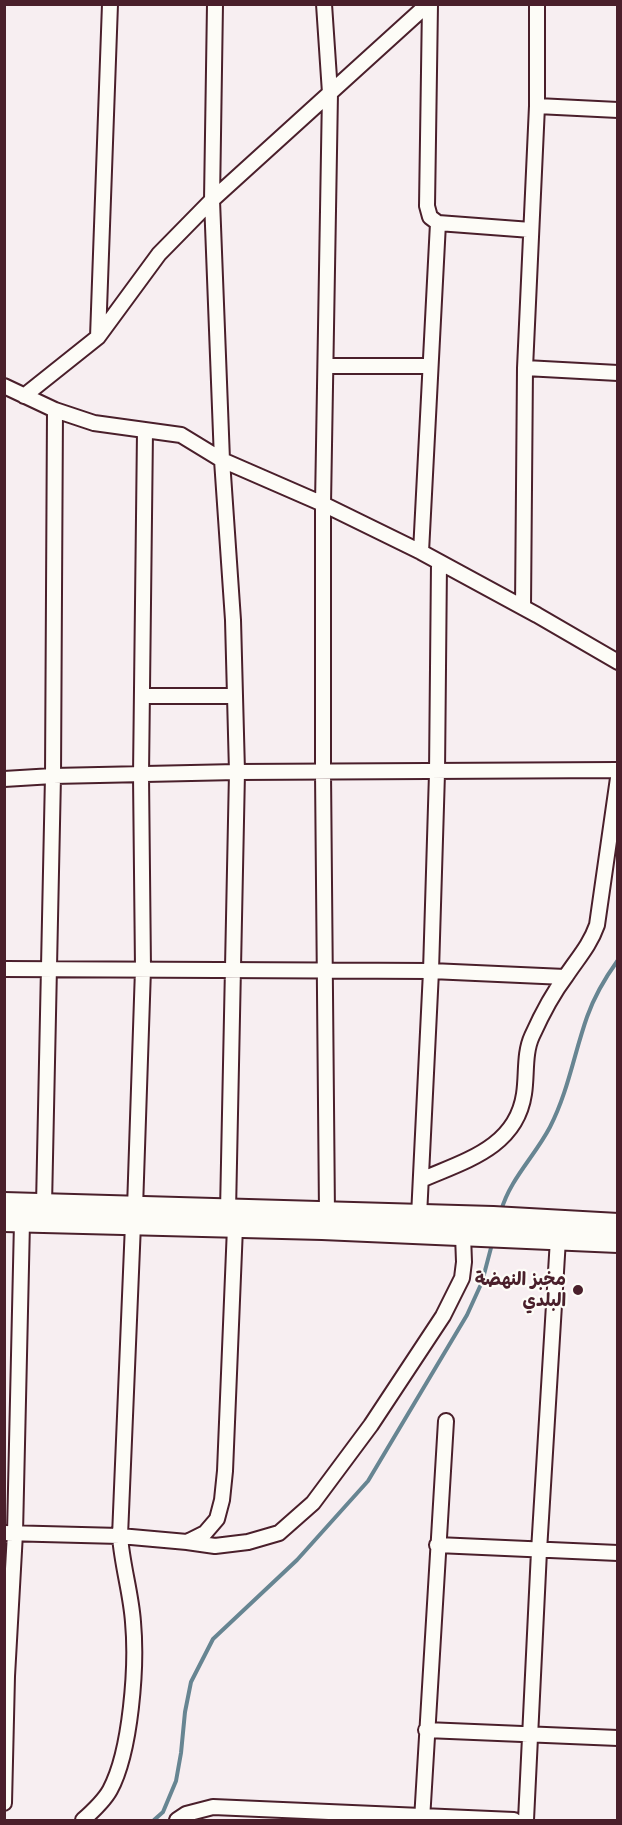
<!DOCTYPE html>
<html>
<head>
<meta charset="utf-8">
<style>
	body { margin:0 }
	#map { position:relative; width:622px; height:1825px; overflow:hidden; background:#f7eef1; font-family:Delius,sans-serif }
	canvas { display:block }
	.frame { position:absolute; inset:0; border:6px solid #4a1f2b; pointer-events:none }
</style>
</head>
<body>
<div id="map">
<canvas width="622" height="1825"></canvas>
<div class="frame"></div>
</div>
<script>
const ctx = document.querySelector('canvas').getContext('2d');
ctx.lineJoin = 'round';
function trace(path, color, width, dash) {
  ctx.strokeStyle = color;
  ctx.lineWidth = width;
  ctx.lineCap = dash ? 'butt' : 'round';
  ctx.setLineDash(dash || []);
  ctx.stroke(path);
}
function write(font, color, halo, rows, align = 'center') {
  ctx.font = font + ' Delius,"Playpen Sans Arabic",sans-serif';
  ctx.lineWidth = 4.5;
  ctx.setLineDash([]);
  ctx.textBaseline = 'middle';
  ctx.strokeStyle = halo;
  ctx.fillStyle = color;
  for (const [text, x, y, turn = 0] of rows) {
    ctx.save();
    ctx.translate(x, y);
    ctx.rotate((+turn || 0) * Math.PI / 180);
    ctx.textAlign = isNaN(turn) ? turn : align;
    if (halo) ctx.strokeText(text, 0, 0);
    ctx.fillText(text, 0, 0);
    ctx.restore();
  }
}
trace(new Path2D(`
	M501 1211C510 1179 535 1156 550 1127 568 1092 574 1054 587 1017 594 997 605 978 618 960
	M154 1820 163 1812 176 1781 181 1753 185 1712 191 1682 213 1639 297 1560 368 1481 467 1315 482 1282 492 1244`), '#678592', 4);
const minor = new Path2D(`
	M215 4 212 200 222 460 233 620 237 772 228 1211
	M324 4 330 93 323 504V772L327 1214
	M430 4 427 206 430 217 438 223 531 230
	M537 106 618 110
	M98 337 110 4
	M326 366H430
	M525 368 618 373
	M4 386 55 410 94 423 181 435 222 460 323 504 421 552 537 615 618 662
	M24 396 98 337 159 254 212 200 428 4
	M421 552 438 223
	M523 607 525 368 537 106V4
	M142 696H235
	M4 779 53 776 237 772 618 770
	M4 969 431 971 565 977
	M421 1180C464 1161 516 1148 524 1094 527 1075 524 1053 532 1036 541 1016 553 993 566 976 578 958 590 945 597 925L618 778
	M44 1205 53 776 55 410
	M135 1208 143 969 141 775 145 431
	M419 1216 431 971 437 773 439 563
	M4 1533 120 1536 187 1542 205 1533 217 1519 222 1500 225 1471 235 1227
	M187 1542 215 1546 248 1542 279 1533 313 1503 371 1425 443 1316 462 1278 464 1262 463 1235
	M437 1545 618 1553
	M426 1730 618 1738
	M4 1803 7 1676 15 1533 22 1222
	M83 1820C92 1812 104 1801 110 1790 131 1751 137 1666 133 1622 131 1593 122 1565 120 1536L133 1224
	M177 1820 186 1814 213 1807 514 1820
	M422 1820 446 1421
	M526 1820 539 1551 558 1239`);
const secondary = new Path2D(`
	M4 1203 493 1217 618 1224
	M4 1221 322 1229 618 1242`);
trace(minor, '#4a1f2b', 18);
trace(secondary, '#4a1f2b', 24);
trace(minor, '#fdfcf7', 14);
trace(secondary, '#fdfcf7', 20);
for (const [x, y, r, color] of [
	[578,1290,6,"#4a1f2b"]
]) {
  const dot = new Path2D();
  dot.arc(x, y, r, 0, 2 * Math.PI);
  ctx.fillStyle = color;
  ctx.fill(dot);
  trace(dot, '#fdfcf7', 2);
}
write('bold 18px', '#4a1f2b', '#fdfcf7', [
	["مخبز النهضة",566,1280],
	["البلدي",566,1301]
], 'right');
</script>
</body>
</html>
